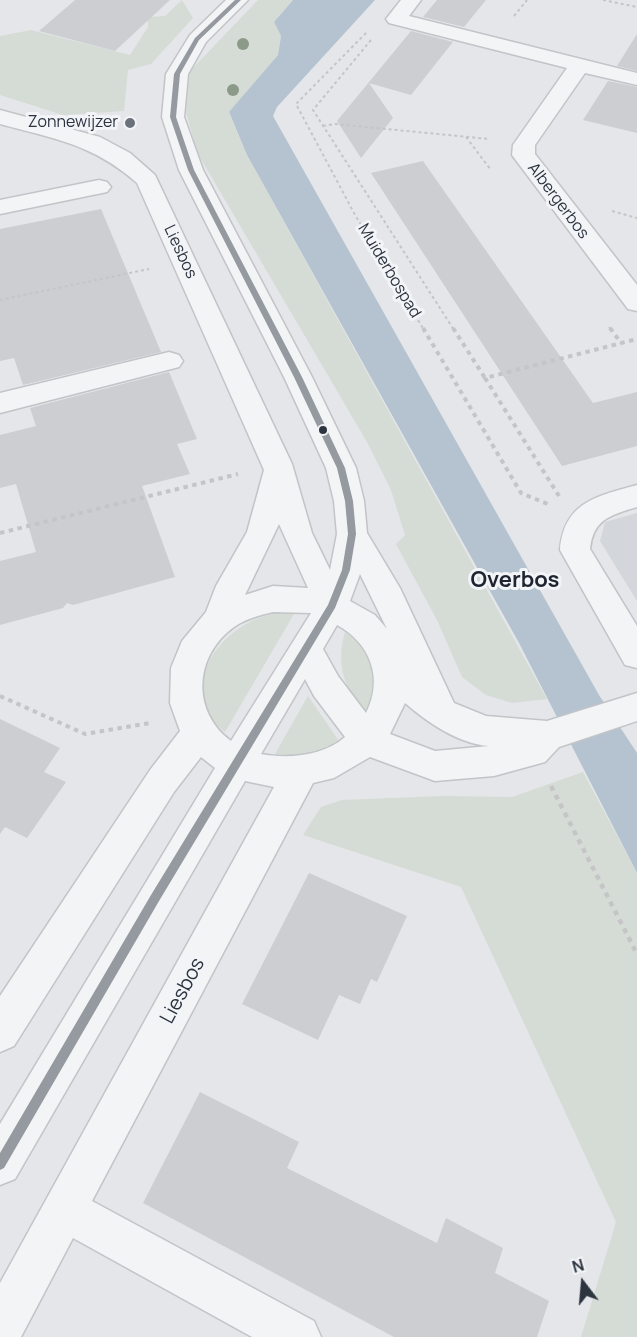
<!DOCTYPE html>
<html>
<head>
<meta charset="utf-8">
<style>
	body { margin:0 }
	#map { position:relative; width:637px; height:1337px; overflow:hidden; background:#e4e6e9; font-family:Manrope,sans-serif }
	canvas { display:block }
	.north { position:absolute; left:553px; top:1253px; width:60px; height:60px; -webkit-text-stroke:4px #f2f4f7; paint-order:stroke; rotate:344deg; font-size:16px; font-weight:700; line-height:24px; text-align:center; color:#2c3440 }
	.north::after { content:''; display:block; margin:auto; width:21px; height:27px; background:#2c3440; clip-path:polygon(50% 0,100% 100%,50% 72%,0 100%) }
</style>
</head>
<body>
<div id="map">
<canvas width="637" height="1337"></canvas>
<div class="north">N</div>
</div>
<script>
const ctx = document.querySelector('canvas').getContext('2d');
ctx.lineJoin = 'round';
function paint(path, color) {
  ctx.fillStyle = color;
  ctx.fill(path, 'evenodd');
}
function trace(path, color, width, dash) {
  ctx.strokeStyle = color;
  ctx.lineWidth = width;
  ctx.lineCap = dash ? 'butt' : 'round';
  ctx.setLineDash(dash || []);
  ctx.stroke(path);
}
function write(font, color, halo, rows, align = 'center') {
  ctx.font = font + ' Manrope,sans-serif';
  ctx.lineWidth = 6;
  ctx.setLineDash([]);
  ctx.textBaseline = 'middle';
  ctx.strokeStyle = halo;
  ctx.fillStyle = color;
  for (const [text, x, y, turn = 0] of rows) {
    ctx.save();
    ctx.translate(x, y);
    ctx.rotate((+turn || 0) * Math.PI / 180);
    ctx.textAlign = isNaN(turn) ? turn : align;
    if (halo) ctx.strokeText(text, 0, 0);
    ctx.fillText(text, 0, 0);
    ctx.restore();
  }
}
paint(new Path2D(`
	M637 513V601L600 541 605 522Z`), '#d3d6db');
paint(new Path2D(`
	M182 0 193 18 151 64 128 70 124 111 63 115 0 95V36L31 30 130 55 148 27V17L165 16Z
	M258 0H293L274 22 281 36 278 55 229 113 247 155 547 699 512 703 486 695 462 677 438 622 396 544 405 535 391 490 367 442 198 154 185 109 190 71Z
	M277 613 294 614 225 732C171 688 222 622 277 613Z
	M345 632C375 653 380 679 366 712 343 691 336 661 345 632Z
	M308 696 339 741C318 753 298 757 275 754Z
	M583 772 637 873V1337H581L616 1222 461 887 303 835 321 807 342 800 442 796 512 797Z`), '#d5dcd5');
paint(new Path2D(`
	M293 0H375L277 107 273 116 599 695 637 753V873L519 643 247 155 229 112 278 55 281 36 274 22Z`), '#b5c3d0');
paint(new Path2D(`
	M75 0H170L115 51 39 31Z
	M437 0H486L464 27 423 17Z
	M411 31 453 42 411 95 369 83 393 118 361 158 337 121Z
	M637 34V71L617 66Z
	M608 81 637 87V133L583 120Z
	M423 161 593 403 637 392V446L562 466 371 173Z
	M101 209 161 352 23 385 14 358 0 361V229Z
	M169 372 197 439 177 444 190 474 142 486 175 577 73 605 67 603 63 608 0 625V561L36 552 16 484 0 488V435L36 426 30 408Z
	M0 719 60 748 44 772 66 782 27 838 5 827 0 834Z
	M309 873 407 916 377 982 371 979 360 1004 339 995 318 1040 242 1004Z
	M200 1092 299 1142 287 1168 437 1243 446 1218 503 1248 495 1273 549 1301 537 1337H394L143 1203Z`), '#ccced1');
const minor = new Path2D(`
	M226 0H248L206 42 188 74 184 117 203 170 312 377 356 468 364 501 367 533 400 588 454 703 486 716 547 721 637 693V721L559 747 545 762 494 776 435 781 370 757 334 778 313 783 92 1201 314 1321 321 1337H252L73 1238 21 1337H0V1283L274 787 245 781 15 1179 0 1185V1124L215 768 201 757 174 792 14 1046 0 1052V996L150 770 180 731 170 703 171 668 182 641 206 612 216 586 247 532 264 470 137 183C93 144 55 139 0 124V110L100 137 130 153 155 175 292 464 312 533 330 570 337 534 334 501 326 468 284 377 179 170 162 117 166 74 190 35ZM279 524 308 588 273 586 245 595ZM360 574 387 629 375 615 350 601ZM273 612 311 613 231 741C191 711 194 656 234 627 245 619 260 615 273 612ZM337 625C370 643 384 678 366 713L338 676 323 649ZM305 679 314 696 345 737C324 756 288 759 261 754ZM405 703C427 722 459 744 489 746L435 751 390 734Z
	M401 0H421L409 16 637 73V85L585 73 535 145V154L637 285V311L628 309 512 155 513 145 567 68 389 23 386 19Z
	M99 180 107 182 111 187 107 192 0 214V200Z
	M169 352 179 355 183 361 179 367 0 413V393Z
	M637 485V507C611 515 593 519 590 549L637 626V668L625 665 560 550C564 502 597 496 637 485Z`);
trace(minor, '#c2c4c7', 3);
trace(new Path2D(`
	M603 0 637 7
	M514 16 527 0
	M366 33 296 104 354 213 424 330
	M371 40 313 110 454 330
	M323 126 335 124 489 139
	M466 137 491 170
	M612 211 637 218
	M0 300 149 269
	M609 327 611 330`), '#c5c5c8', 2, [3, 3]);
trace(new Path2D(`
	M423 328 521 493 550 505
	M453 328 485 378
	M610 328 621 343
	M559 496 485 378 637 339
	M0 533 238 474
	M0 696 85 734 150 723`), '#c5c5c8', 4, [4.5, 4.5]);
trace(new Path2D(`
	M551 786 637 954`), '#c5c5c8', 4.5, [5, 5]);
paint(minor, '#f3f4f5');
paint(new Path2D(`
	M235 0H241L199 40 180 74 176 117 194 170 302 377 345 468 353 501 356 534 350 570 335 608 159 901 4 1168 0 1170V1153L151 895 328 605 342 570 348 534 345 501 337 468 294 377 188 170 170 117 174 74 195 38Z`), '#959aa1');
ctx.fillStyle = '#8b9a89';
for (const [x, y] of [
	[243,44],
	[233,90]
]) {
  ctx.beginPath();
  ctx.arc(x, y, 6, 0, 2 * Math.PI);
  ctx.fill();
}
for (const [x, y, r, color] of [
	[130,123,6,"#6c727b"],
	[323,430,5,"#2c3440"]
]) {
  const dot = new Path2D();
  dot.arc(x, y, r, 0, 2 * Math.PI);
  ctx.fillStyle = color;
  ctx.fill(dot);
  trace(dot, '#f2f4f7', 2);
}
write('16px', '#2c3440', '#f2f4f7', [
	["Zonnewijzer",118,123]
], 'right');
write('16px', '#2c3440', '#f2f4f7', [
	["Albergerbos",558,201,53],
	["Liesbos",180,252,65],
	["Muiderbospad",389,271,59]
]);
write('20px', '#2c3440', '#f2f4f7', [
	["Liesbos",183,991,-62]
]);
write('bold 22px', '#1e2531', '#f2f4f7', [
	["Overbos",515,581]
]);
</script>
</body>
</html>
